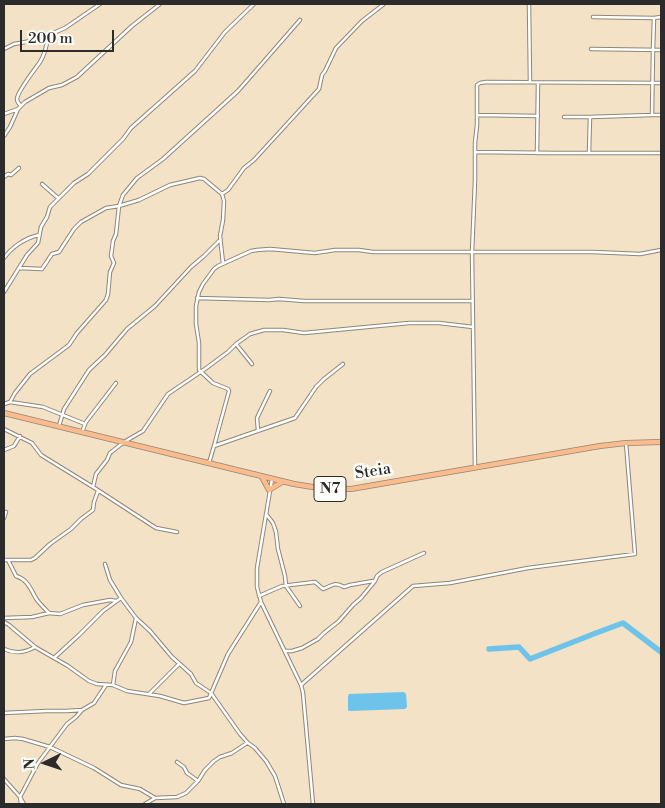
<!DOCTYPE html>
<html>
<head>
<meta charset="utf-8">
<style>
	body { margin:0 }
	#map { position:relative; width:665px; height:808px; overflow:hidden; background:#f3e2c5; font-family:"Libre Bodoni",serif }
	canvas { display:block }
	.frame { position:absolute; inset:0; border:5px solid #2b2b2b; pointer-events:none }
	.north { position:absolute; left:20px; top:738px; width:50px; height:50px; -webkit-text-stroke:4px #fdfcf7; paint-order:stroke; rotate:266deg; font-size:14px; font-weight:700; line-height:20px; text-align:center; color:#2b2b2b }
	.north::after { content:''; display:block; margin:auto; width:18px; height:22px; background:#2b2b2b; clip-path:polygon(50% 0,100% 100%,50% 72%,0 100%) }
	.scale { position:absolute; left:20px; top:30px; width:94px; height:22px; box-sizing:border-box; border:2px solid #2b2b2b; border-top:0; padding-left:6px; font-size:15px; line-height:18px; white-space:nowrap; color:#2b2b2b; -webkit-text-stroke:4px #fdfcf7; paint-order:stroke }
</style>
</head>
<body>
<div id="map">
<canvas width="665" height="808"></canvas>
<div class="frame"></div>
<div class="north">N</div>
<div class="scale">200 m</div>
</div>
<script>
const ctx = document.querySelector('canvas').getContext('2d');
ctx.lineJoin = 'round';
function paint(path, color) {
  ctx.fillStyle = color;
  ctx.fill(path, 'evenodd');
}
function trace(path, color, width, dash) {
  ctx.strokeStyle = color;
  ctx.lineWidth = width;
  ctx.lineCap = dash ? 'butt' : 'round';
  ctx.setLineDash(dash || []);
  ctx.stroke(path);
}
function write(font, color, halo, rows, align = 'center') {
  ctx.font = font + ' "Libre Bodoni",serif';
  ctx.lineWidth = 5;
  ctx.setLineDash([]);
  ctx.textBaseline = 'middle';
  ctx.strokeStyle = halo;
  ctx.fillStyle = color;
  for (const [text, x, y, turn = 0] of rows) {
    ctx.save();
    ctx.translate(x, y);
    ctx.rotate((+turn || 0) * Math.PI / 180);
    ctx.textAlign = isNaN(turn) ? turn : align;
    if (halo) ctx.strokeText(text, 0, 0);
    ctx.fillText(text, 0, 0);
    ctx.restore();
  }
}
paint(new Path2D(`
	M404 692 406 694 407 707 405 709 349 711 348 710V696L349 694Z`), '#6dc3ea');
trace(new Path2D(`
	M489 649 519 647 530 659 596 633 623 623 661 652`), '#6dc3ea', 5.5);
const street = new Path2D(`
	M529 4 530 82
	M593 17 654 18 661 17
	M4 49 14 44 37 40 65 28 100 4
	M591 49 661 50
	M21 106C19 104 17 102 17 99 17 92 35 69 40 62 45 54 47 45 48 36
	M4 114 18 109
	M477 115 538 116
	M652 115H661
	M564 117H590
	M4 136 10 127 18 109 25 102 49 88 62 85 77 77 132 26 160 4
	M476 152 557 153H661
	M537 153 538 83
	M589 153 590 117 652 115 653 50 654 18
	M4 177 8 174 11 175 19 168
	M42 184 58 198
	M222 194 228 190 244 168 254 160 319 89 322 75 325 71 336 48 362 21 384 4
	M4 258C12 247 25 238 39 235
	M19 268 42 269 52 254 59 252 74 229 81 222 106 208 119 206 139 200 170 185 200 178 204 179 222 194 224 201 223 220 220 236 223 263
	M4 292 27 255 38 243 41 227 47 217 50 207 74 183 88 174 123 139 131 128 195 71 225 32 254 4
	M197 298 269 300 279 299 304 301H473
	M236 344 252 364
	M10 402 43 407 85 424
	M4 404 10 402 15 393 30 374 69 345 77 333 106 300 108 294 110 272 114 263 111 256 113 241 116 234 119 206 123 195 137 178 163 159 238 91 300 20
	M59 426 64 409 89 370 105 355 127 329 155 306 191 267 204 256 219 241
	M4 429 32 443 41 455 93 487 156 528 177 532
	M258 431 257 418 270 391
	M82 432 86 422 116 383
	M214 446 229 391 228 389 213 383 199 370V343L196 324V306L199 292 203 284 214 269 218 266 251 251 257 250 270 249 315 253 335 250H359L373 252H593L640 254 661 250
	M4 450 14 446 20 436
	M209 463 214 446 295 418 316 387 324 379 343 364
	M475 468 472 253 475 180V143L477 125V85L480 83 486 82 661 83
	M272 479 257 568V587L261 602 301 685 303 693 313 804
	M93 487 96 474 107 460 110 453 124 442 143 431 168 394 205 369 228 352 236 344 250 334 264 330H283L304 333 409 323H439L473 327
	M266 514 273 523 276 532 278 549 285 576 286 586 300 606
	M4 518 6 512
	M4 560H31L35 558 50 544 71 529 81 519 93 510 94 502 98 491
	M8 560 16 576C29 580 31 591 37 600 41 605 45 609 49 613
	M105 564 110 580 121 598 136 618 150 631 172 657 191 674 196 683 211 693 240 734 248 743 255 748 266 761 275 776 284 804
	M259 596 282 586 315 582 323 589C332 586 334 581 344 587L350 585 373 581
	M4 618 32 617 49 613 60 614 83 605 110 600 116 601
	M4 622 9 625 35 647 68 666 89 681 97 684 113 685 127 691 160 696 184 703 209 698 228 654 261 602
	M4 649C15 654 24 653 35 647
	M285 651H292L302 648 318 639 324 633 339 621 353 605 361 598 375 581 377 576 382 572 424 553
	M54 658 79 635 103 611 121 598
	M113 685 115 671 131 642 136 618
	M301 685 413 586 450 583 528 568 635 554 626 443
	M149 694 179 664
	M4 713 46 711H66L82 710
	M4 739 15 738 23 739 50 747 94 768 121 785 140 789 155 798
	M177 762 184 767 187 773 198 781
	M4 779 20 797 24 804
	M21 804 20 797 38 763 67 724 76 717 82 710 94 703 106 685
	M145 804 155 798 177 797 186 793 198 781 205 770 214 761 220 757 232 753 247 743`);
const primary = new Path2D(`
	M4 413 294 484 319 488 351 489 600 446 626 443 661 442
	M262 477 269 490 282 482`);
trace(street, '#8f8678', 4.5);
trace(primary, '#8f8678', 6);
trace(street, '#fff', 2.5);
trace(primary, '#fbbb8d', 4.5);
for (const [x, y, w] of [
	[330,489,32]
]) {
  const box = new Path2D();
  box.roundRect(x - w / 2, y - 12.5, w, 25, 4);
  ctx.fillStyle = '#fdfcf7';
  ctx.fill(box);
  trace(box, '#2b2b2b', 1);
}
write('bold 15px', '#2b2b2b', null, [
	["N7",330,489]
]);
write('16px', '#2b2b2b', '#fdfcf7', [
	["Steia",373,472,-9]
]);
</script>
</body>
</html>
